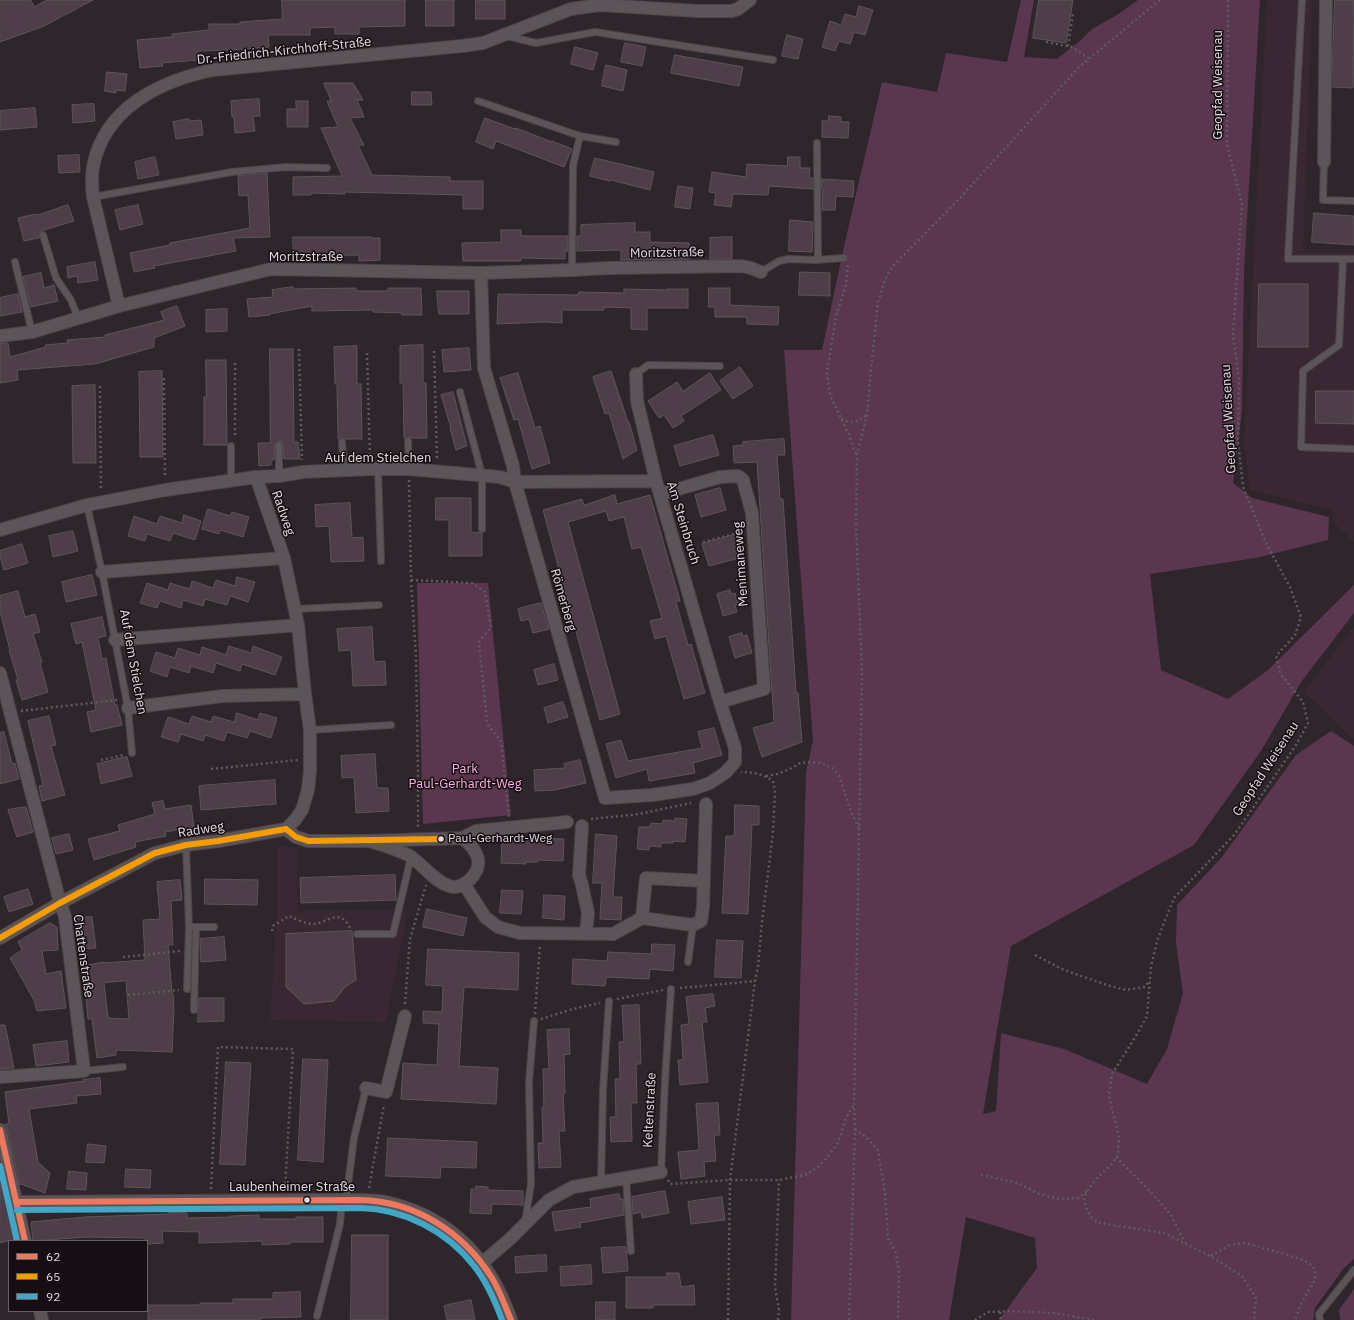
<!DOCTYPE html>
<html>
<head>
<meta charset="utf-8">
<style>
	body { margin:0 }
	#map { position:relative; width:1354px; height:1320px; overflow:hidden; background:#2e262b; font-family:"IBM Plex Sans",sans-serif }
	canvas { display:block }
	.legend { position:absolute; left:8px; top:1240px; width:140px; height:72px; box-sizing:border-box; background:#150e12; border:1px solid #686065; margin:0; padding:5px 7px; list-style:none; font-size:12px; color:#e5dbe1 }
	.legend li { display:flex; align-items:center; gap:8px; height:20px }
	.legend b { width:20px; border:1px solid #686065 }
</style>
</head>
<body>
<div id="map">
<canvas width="1354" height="1320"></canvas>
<ul class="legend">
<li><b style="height:5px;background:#ed785d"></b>62</li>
<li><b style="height:5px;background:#f59c00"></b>65</li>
<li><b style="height:5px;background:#40a7c7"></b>92</li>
</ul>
</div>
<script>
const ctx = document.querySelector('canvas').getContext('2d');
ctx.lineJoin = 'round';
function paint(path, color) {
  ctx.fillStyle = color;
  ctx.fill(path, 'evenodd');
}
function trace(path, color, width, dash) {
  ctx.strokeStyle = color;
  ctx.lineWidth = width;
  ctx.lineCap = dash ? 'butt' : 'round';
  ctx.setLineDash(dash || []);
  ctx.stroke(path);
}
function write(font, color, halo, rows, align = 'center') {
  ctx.font = font + ' "IBM Plex Sans",sans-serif';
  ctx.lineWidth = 3;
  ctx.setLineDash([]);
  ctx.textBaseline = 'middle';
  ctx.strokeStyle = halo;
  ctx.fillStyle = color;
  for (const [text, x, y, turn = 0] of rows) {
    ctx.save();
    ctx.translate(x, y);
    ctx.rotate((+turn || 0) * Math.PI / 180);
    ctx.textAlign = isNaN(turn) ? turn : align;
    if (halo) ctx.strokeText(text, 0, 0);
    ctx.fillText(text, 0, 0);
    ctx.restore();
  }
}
paint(new Path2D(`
	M1267 0H1312L1303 252H1354V542L1333 522V510L1250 490 1244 442Z
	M1354 626V739L1347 734 1304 692Z
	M277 847H297L298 911H408L386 1022 270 1020 277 911Z`), '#3a2734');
paint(new Path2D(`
	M1021 0H1034L1024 57 1057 59 1081 40 1092 29 1117 15 1138 0H1260L1244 271 1242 410 1233 483 1252 498 1329 517 1328 540 1256 558 1150 574 1161 670 1228 699 1268 670 1354 585V613L1301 682 1261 751 1194 845 1011 946 983 1114 996 1111 1001 1033 1064 1049 1147 1084 1167 1049 1183 993 1176 943 1177 905 1222 857 1296 755 1331 731 1354 746V1259L1344 1268 1315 1308 1313 1320H999L1037 1268 1035 1238 966 1217 949 1320H791L806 772 813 741 784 350H822L845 242 882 82 937 92 946 53 1007 62Z
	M417 583H488L511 815 423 824Z
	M1354 1289V1320H1340L1339 1310Z`), '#5a374f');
const building = new Path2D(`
	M0 0H31L34 7 47 0H93L44 26 0 42Z
	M282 0H405V26L359 27V34H335V27L310 28V35H268L269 47 231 50 197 51 198 60 162 63 163 66 140 68 137 40 172 37V34L209 30V24H240V22L282 19Z
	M426 0H454V26H426Z
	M476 0H505V19H476Z
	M1039 0H1073L1066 43 1033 38Z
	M1335 0H1354L1353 88 1332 87Z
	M859 6 873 10 865 35 854 32 850 44 839 41 835 51 822 47 830 21 841 25 845 14 856 17Z
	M787 35 803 39 798 59 782 56Z
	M625 43 646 47 642 66 621 62Z
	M575 47 598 53 593 70 571 64Z
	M675 55 743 67 739 86 671 73Z
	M606 65 627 70 623 91 602 86Z
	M107 72 127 74 125 91 116 90V93L105 91Z
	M324 83H353L363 100H357L364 117 350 118 364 145H358L372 175 450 177V181H483V209H463V195L345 192V194L311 193V195H293V177L342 176 321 128 338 127 327 101H331Z
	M412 92H431L432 105H412Z
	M259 99 260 116H253L255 131 235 133 234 117H232L231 101Z
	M296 101H308V127H287V109H296Z
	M94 104 95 121 73 123 72 105Z
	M35 108 37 127 0 130V111Z
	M829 116 841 117V122H849L848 138 822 137V121H828Z
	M485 118 515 129 516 128 552 142V141L572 149 564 167 496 141 493 149 476 142Z
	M189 119 190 121 201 120 203 135 176 139 173 122Z
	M79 155 80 172 59 173 58 156Z
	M155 157 159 175 138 179 135 162Z
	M788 157H800V168H810L809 178H813V189L769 186 768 195 733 194 731 207 714 205 716 193 709 192 712 172 746 177 747 164 787 166Z
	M595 158 654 172 650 190 611 180 610 181 590 176Z
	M267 174 270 237 233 238 236 251 154 266 155 268 134 272 130 253 170 245V243L250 228 248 195 239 196 238 176Z
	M822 179 854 181 853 197 836 196 835 210H822L823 189H822Z
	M678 186 693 188 690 209 675 207Z
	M68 205 74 221 41 231 39 234V238L24 241 18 218 36 214 37 215Z
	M138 205 143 224 120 230 115 210Z
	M1314 213 1354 216V245L1312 242Z
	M790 220 813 222 812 252 789 251Z
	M635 223V232H650V242L689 243V259L621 260V250L577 251V236H581V225Z
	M501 230H521V236H568V251H565V259L521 258V261H463L462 243 501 242Z
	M293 237H372V238H380V260L359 261V255L294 256Z
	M732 237V259H710V238Z
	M95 262 98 280 78 283 77 276 68 278 67 267Z
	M800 272 830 273V296L799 295Z
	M41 273 44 288 54 285 58 301 31 307 23 277Z
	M1259 284H1308V347H1258Z
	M293 287 294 289 356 288V291H388V288H421L422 315H402V313L373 312V310L312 311V306L269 314 270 315 249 317 247 299 273 297 272 290Z
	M709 288H730V305L779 307 778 325 747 324V317H715V307H709Z
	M624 289 667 290V289H688V308H647V330L631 329V308L604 307V310H562V323L545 322 497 324 498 294 578 295 579 292 624 293Z
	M437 291H469V314H439Z
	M18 294 22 312 0 316V298Z
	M177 306 185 326 154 338V347L95 364 17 370 18 380 0 383V343H8L10 357 46 347 45 345 68 343 67 340 105 337V335L164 320 161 312Z
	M227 309V331L206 332V310Z
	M423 345V383H426L427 438H411L408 437 404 438 403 383H400V346Z
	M357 346V384H361L362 439H345L342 438 338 439 337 384H335L334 347Z
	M469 348 471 370 444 372 442 350Z
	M270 349H293L294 442H298L300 459H284L283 445 282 441H279L275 443 274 460H271V465L259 466 258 443H270Z
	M206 360H226L227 445H204V397H206Z
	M740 367 753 386 733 399 720 381Z
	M162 371 163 457H140L139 372Z
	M611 371 628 422H629L637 450 623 459 609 413 605 414 593 377Z
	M518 373 535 428 540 426 550 463 532 469 518 419 514 420 500 378Z
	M710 373 721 390 681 416 684 421 673 428 664 415 659 418 648 401 677 382 683 391Z
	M95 385 96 463H73L72 386Z
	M1316 391H1354V424L1316 423Z
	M453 392 467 446 456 450 450 428H451L441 395Z
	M713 435 719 455 680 466 674 446Z
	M784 439 785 455H777L780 499H783L796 693H798L802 742 762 757 753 728 774 722 757 462 734 463 733 446 743 445V442Z
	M720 488 726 510 701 517 695 495Z
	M615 495 617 504 650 495 680 601 676 602 688 645 691 644 705 693 684 699 666 636 655 639 650 621 662 618 641 547 632 549 624 517 609 521 606 511 568 522 620 714 600 720 543 510 582 499 584 505Z
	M436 498H471V532L482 533V556H449V520H436Z
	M350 503 352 538 363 537 364 561 331 562 329 526 316 527 315 505Z
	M208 509 230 516 232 512 249 517 243 537 220 530 219 534 202 529Z
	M184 515 201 521 195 540 173 533 170 541 147 534 145 541 128 536 134 516 157 524 160 516 182 523Z
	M73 531 78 551 53 557 49 536Z
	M737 534 743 557 709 566 702 544Z
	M22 544 28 563 4 570 0 557V551Z
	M92 575 97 595 66 602 62 582Z
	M237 577 255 582 248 602 230 596 227 605 205 599 203 606 183 600 181 608 160 601 157 608 140 603 147 583 168 590 170 583 190 589 192 581 213 588 216 580 235 586Z
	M730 590 731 594 735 593 738 605H735L737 612 723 616 717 594Z
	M18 591 25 617 35 614 40 632 33 634 42 662 40 663 48 692 22 700 16 680H18L9 650H10L0 611V596Z
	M541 603 549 629 533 633 529 619 521 621 518 609Z
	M102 617 106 636 98 638 102 659 106 658 115 705H117L122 725 91 732 87 712 96 710 82 642 76 644 71 624Z
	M372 627 374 662 385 661 386 685 353 686 351 650 339 651 337 629Z
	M742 633 743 636 747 635 752 653 735 658 729 637Z
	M229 646 251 653 253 646 282 657 275 675 242 664 240 671 216 663 213 673 191 666 189 673 170 667 167 677 150 671 156 652 175 658 178 648 200 655 202 647 226 655Z
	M554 664 558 680 538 685 534 670Z
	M563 702 568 717 548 723 544 708Z
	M237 713 258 720 260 713 277 718 271 738 250 731 247 738 227 732 224 741 205 735 203 741 181 734 178 742 161 737 168 717 189 724 192 716 211 722 213 716 234 722Z
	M49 716 56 745 51 746 65 795 42 801 39 786 43 785 28 721Z
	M714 728 722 755 693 763 695 773 649 781 647 769 616 778 606 744 621 740 628 761 702 748 698 732Z
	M4 732 12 764 15 763 19 779 0 784V733Z
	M375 754 377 788H388L389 811 356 813 354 777 342 778 341 756Z
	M127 757 132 776 101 784 97 764Z
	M580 760 586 783 555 790 535 791 534 770 565 768 564 764Z
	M275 780 276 804 201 810 199 786Z
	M163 801 165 809 191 805 194 827 165 832 166 836 135 842 136 847 94 860 88 839 120 831 118 825 155 814 152 803Z
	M735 805 759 806V825H752L748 914 722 913 726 836H734Z
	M26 807 33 832 17 837 8 810Z
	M675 818 687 819 685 842 673 841V843H661V847L649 846V850L637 849 639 827H650L651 823 662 824 663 820 675 821Z
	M69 834 73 850 56 854 52 838Z
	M596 834 617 836 613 897H622L621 920 600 919 602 883H593Z
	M540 838 564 839 563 861 538 860V862H526V864L501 863 502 840 527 842V840H540Z
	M395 875 396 900 301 903 300 878Z
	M205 879 258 880 257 905 205 904Z
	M180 880 182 900 171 901 173 945H168L172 994H173L174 1009 172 1052 116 1050V1055L97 1058 92 1019H88L83 966 103 962V963L145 960 143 920 160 919 157 882ZM126 981 129 1019 108 1018 104 983Z
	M28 889 33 904 9 912 4 897Z
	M502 890 523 891 521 914 500 913Z
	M544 895 565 896 564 920 543 918Z
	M427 909 467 918 463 936 423 927Z
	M92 917 96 948 82 949 76 918Z
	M50 923 57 927 58 950 42 951 46 974 61 971 66 1008 37 1011 34 1000 10 958 22 950 18 942Z
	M352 931 356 980 345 987 334 1001 304 1004 286 987V934Z
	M224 937 226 960 201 962 200 939Z
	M717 940 743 941 741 978 715 977Z
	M652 944 675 945 673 971 650 969 649 979 606 977 605 986 572 984 573 959 607 961 608 952 651 954Z
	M428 949 519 953 518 990 464 987 459 1066 498 1068 496 1104 401 1099 403 1063 437 1065 439 1024 423 1023V1011L442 1012 443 986 426 985Z
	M713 994 715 1006 705 1008 707 1022H702L708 1082 680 1085 678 1060H683L681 1025 689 1024 686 997Z
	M199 998H224V1021L198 1022Z
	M639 1005 641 1064H636L637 1103H631L632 1141 611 1142 610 1117H616L615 1079H620L619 1042H624L622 1006Z
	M0 1025H5L14 1068 0 1069Z
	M569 1029 570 1054 564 1055 565 1093H563L565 1131H559L561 1167 539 1168 538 1143H543L542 1107H544L543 1069H549L547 1030Z
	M67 1041 69 1062 36 1066 33 1045Z
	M303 1059 328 1060 323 1162 298 1160Z
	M226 1062 251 1063 245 1165 220 1164Z
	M100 1078 101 1094 76 1096 77 1103 29 1109 38 1162 50 1173 45 1193 21 1184 20 1185 7 1128 5 1124H9L5 1092 84 1081 83 1080Z
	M718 1103 720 1135H714L716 1161 704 1162 705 1176 681 1179 678 1152 699 1150 696 1104Z
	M388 1138 477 1142 476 1168 441 1167 440 1178 386 1176Z
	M88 1144 106 1146 104 1163 86 1162Z
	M0 1164 15 1239 0 1243Z
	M126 1169 151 1170 150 1188 125 1187Z
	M69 1171 87 1173 86 1190 67 1189Z
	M476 1186 488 1187V1190L523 1191V1205L492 1204 491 1214 470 1213 471 1189H476Z
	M665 1191 669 1213 642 1218 641 1212 633 1214 632 1197Z
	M619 1194 620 1199H623L624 1215 580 1223 581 1227 555 1231 552 1212 591 1207 590 1199Z
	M722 1197 725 1220 691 1224 688 1202Z
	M169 1212 187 1213V1218L231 1217V1216L259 1215V1219H296V1217H323V1242H290V1244L262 1245V1241L199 1243V1232L162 1231 163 1243 147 1244V1241H145V1238L86 1237 33 1241 31 1222 85 1217 169 1214Z
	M352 1235H388V1320H351Z
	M626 1247 628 1271 603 1273 601 1248Z
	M546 1255 547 1271 516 1273 515 1257Z
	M591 1265 592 1284 561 1286 560 1267Z
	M667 1273H679L681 1287 694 1285 695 1305H653V1308H626V1277H667Z
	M300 1292 301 1317 260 1318V1320H148V1305H200V1303H233V1299H273V1293Z
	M471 1300 475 1320H447L444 1306Z
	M596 1302H615V1320H596Z`);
paint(building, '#4e3e49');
trace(building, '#5c555a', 1);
const service = new Path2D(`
	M1302 0 1288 259H1354
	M507 36 536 43 595 32 773 60
	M478 101 580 136 616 142
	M817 143 818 260
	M1324 162 1323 200 1354 201
	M93 197 232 172 286 167 327 168
	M43 235 56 278 71 300 78 318
	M1343 259 1339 345 1303 371 1301 447 1354 449
	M15 262 32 332
	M572 270 573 165 580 136
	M761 272 779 261 789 259 815 260 844 258
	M636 374 648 365 720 366
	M460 392 482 475V529
	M408 441 409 469
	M342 442 344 470
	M279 445V476
	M231 446V481
	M378 469 381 561
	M87 505 102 572 128 708 132 753
	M296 609 379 605
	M310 730 391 725
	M186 845 189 927H214
	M357 934H393L411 857
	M688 962 693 925
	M187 989 189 927
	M194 1010 196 927
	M84 1071 123 1067
	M661 1172 665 1080 671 989
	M626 1178 631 1251
	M601 1182 603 1090 609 1001
	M346 1200 354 1138 366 1088
	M525 1222 531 1184 529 1082 534 1021
	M317 1316 340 1224 342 1200
	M1320 1320 1319 1314 1354 1270`);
const minor = new Path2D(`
	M1324 162 1326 0
	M481 273 484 368 513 466 515 482 605 798 652 795 693 789 710 783 725 773 735 762V748L720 702 656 481 637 401 636 374
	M119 306 93 197C92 187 91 177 93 167 104 108 160 81 213 70L462 46 483 43 571 9 599 5 698 11H732L738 9 750 0
	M0 336 32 332 119 306 271 269 481 273 572 270 609 268 741 266 751 268 761 272
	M661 494 720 477 738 476 743 480 752 513 764 689 720 702
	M0 530 87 505 165 490 256 477 279 476 303 472 370 469H409L500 477 515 482 656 481
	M102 572 284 558
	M115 640 298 625
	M0 673 58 895 65 917 84 1071 0 1077
	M128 708 223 696 305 694
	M582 826 579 875 582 885 588 913 586 933
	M286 829 296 837 308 841H369L462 838C469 843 476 850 478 859 481 873 463 891 449 886 434 881 423 865 410 856 397 849 383 845 369 841
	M462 838 476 831 567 822
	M464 884 485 917 498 927 520 933 613 934 642 918 693 925 701 921 703 907 706 804
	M642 918 646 878 704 881
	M0 938 60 903 155 853 186 845 218 841 286 829 295 820 302 810 308 790 310 771V730L305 694 298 625 284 558 256 477
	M366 1088 386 1092 405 1016
	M0 1130 25 1241
	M17 1202 342 1200C358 1200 375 1199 390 1203 452 1218 491 1261 511 1320
	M482 1263 510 1239 549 1200 573 1187 661 1172
	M40 1311 42 1320`);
trace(service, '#4b4448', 8);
trace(minor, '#4b4448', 14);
trace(new Path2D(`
	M1228 0 1227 145 1242 204 1233 335 1239 381 1238 441 1243 487 1266 543 1290 587 1301 617 1295 635 1276 656 1280 673 1303 702 1308 723 1296 745 1235 834 1174 898 1158 938 1151 966 1147 1016 1136 1036 1112 1074 1109 1096 1119 1138 1118 1155 1110 1166 1098 1177 1087 1191 1084 1198 1087 1210 1091 1217 1099 1223 1164 1233 1210 1256 1242 1276 1256 1298 1254 1320
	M1046 42 1072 47 1088 58
	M1068 46 1073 13
	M848 265 846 285 836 316 827 373 830 395 849 435 856 454
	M299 349 302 460
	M434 351 437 459
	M367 353 370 458
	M235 363V438
	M164 378 165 478
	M100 386 101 490
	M841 419C853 425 857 421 867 415
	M409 480 411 580 416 656 418 775V827
	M703 542 741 532
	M411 580 472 583 485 592 491 627 479 642 487 724 501 741 509 817
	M21 711 117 700
	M101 760 124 755
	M211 769 298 760
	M766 776 777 774 790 769 800 763 810 762 822 763 834 769 839 776 852 814 859 828
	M591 819 639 814 691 803
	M272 931 273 926 289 916C296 919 306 924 313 924 324 924 333 913 343 919 347 921 348 926 351 929
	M1035 955 1064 970 1110 986 1126 990 1145 987 1149 981
	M123 957 180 951
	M680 988 755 981
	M128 995 179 990
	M617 999 663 990
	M405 1004 410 939 426 885
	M535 1014 540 945
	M541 1019 573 1009 600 1003
	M855 1129 868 1139 878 1150 885 1193 888 1238 896 1253 899 1272 898 1320
	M1116 1157 1149 1190 1171 1215 1185 1243
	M981 1175 1018 1183 1039 1194 1059 1199 1078 1198 1087 1191
	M668 1180 670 1184 730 1180H779L805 1175 817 1168 826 1159 838 1143 847 1116 853 1106
	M369 1188 384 1104
	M211 1189 218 1047 293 1049 285 1188
	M1211 1256 1230 1245 1246 1243 1304 1260 1310 1264 1315 1269V1280L1302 1302 1295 1320
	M1000 1312 1001 1320
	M728 1320 730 1180 755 981 758 967 762 922 773 833 775 790 773 781C763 774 753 772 741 772
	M778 1320 779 1310 775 1288 779 1180
	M849 1320 855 1129 854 1106 862 672 856 524 857 455 867 415 871 368 878 302 885 279 892 267 958 200 1080 66 1160 0
	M975 1320 988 1312 1011 1311 1053 1313 1094 1320`), '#605a5e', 2.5, [2, 3]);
trace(service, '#5b5559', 6);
trace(minor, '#5b5559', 12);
trace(new Path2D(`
	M0 1130 25 1241
	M17 1202 360 1200C415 1201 463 1232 492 1278 500 1291 505 1306 511 1320`), '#ed785d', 6);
trace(new Path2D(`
	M286 829 296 837 308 841 441 839
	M0 938 60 903 155 853 186 845 218 841 286 829`), '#f59c00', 6);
trace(new Path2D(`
	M0 1166 17 1241
	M17 1210 360 1208C404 1209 447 1231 474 1266 487 1282 495 1301 502 1320`), '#40a7c7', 6);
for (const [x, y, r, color] of [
	[441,839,3.5,"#e5dbe1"],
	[307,1200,3.5,"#e5dbe1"]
]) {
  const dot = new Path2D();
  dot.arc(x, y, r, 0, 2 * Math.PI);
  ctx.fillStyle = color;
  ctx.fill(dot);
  trace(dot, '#150e12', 1.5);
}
write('12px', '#e5dbe1', '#150e12', [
	["Paul-Gerhardt-Weg",448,839]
], 'left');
write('13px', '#e5dbe1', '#150e12', [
	["Dr.-Friedrich-Kirchhoff-Straße",284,51,-6],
	["Geopfad Weisenau",1218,85,-90],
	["Moritzstraße",667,253,-1],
	["Moritzstraße",306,257],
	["Geopfad Weisenau",1229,419,-93],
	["Auf dem Stielchen",378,458],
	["Radweg",283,513,71],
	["Am Steinbruch",683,523,73],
	["Menimaneweg",741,564,-94],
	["Römerberg",563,600,74],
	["Auf dem Stielchen",133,662,80],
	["Geopfad Weisenau",1266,769,-57],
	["Radweg",201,830,-9],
	["Chattenstraße",83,956,82],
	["Keltenstraße",650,1110,-87],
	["Laubenheimer Straße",292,1187]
]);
write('13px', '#fcb0e3', '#150e12', [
	["Park",465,769],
	["Paul-Gerhardt-Weg",465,784]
]);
</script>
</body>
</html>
